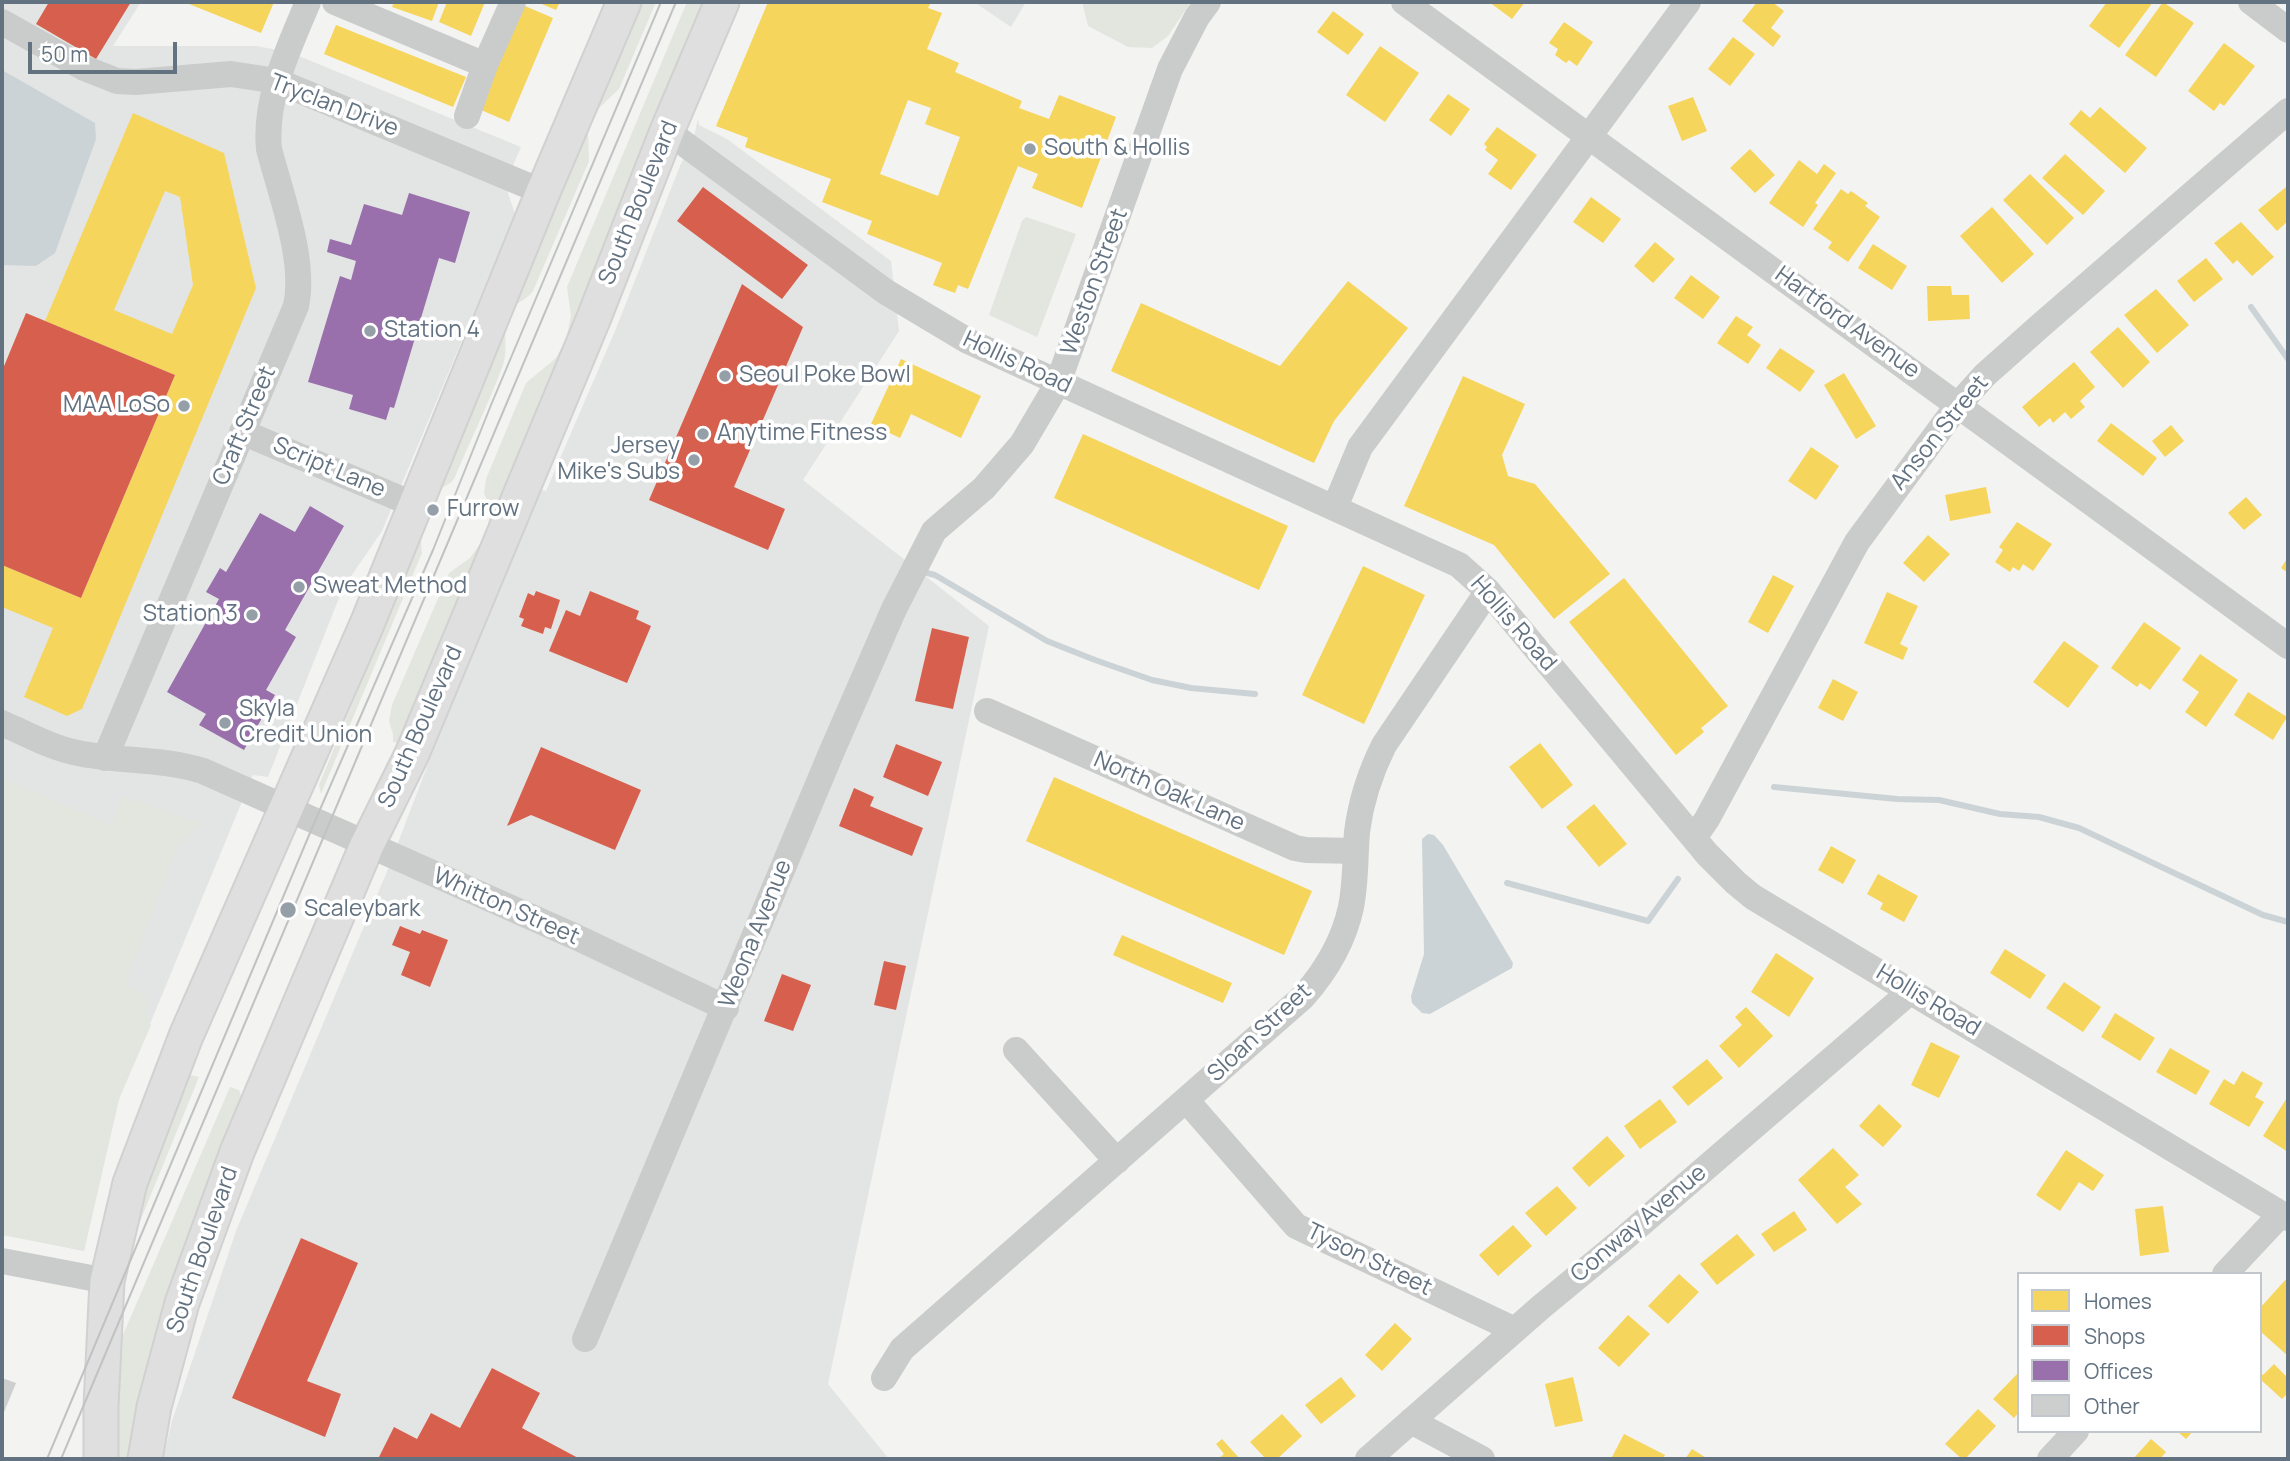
<!DOCTYPE html>
<html>
<head>
<meta charset="utf-8">
<style>
	body { margin:0 }
	#map { position:relative; width:2290px; height:1461px; overflow:hidden; background:#f3f3f1; font-family:Manrope,sans-serif }
	canvas { display:block }
	.frame { position:absolute; inset:0; border:4px solid #637281; pointer-events:none }
	.legend { position:absolute; left:2017px; top:1272px; width:245px; height:161px; box-sizing:border-box; background:#fff; border:2px solid #c1c7cd; margin:0; padding:9px 12px; list-style:none; font-size:21px; color:#637281 }
	.legend li { display:flex; align-items:center; gap:14px; height:35px }
	.legend b { width:35px; border:2px solid #c1c7cd }
	.scale { position:absolute; left:28px; top:42px; width:149px; height:32px; box-sizing:border-box; border:4px solid #637281; border-top:0; padding-left:9px; font-size:21px; line-height:24px; white-space:nowrap; color:#637281; -webkit-text-stroke:5px #fff; paint-order:stroke }
</style>
</head>
<body>
<div id="map">
<canvas width="2290" height="1461"></canvas>
<div class="frame"></div>
<ul class="legend">
<li><b style="height:19px;background:#f6d55c"></b>Homes</li>
<li><b style="height:19px;background:#d6604d"></b>Shops</li>
<li><b style="height:19px;background:#9970ab"></b>Offices</li>
<li><b style="height:19px;background:#cdcece"></b>Other</li>
</ul>
<div class="scale">50 m</div>
</div>
<script>
const ctx = document.querySelector('canvas').getContext('2d');
ctx.lineJoin = 'round';
function paint(path, color) {
  ctx.fillStyle = color;
  ctx.fill(path, 'evenodd');
}
function trace(path, color, width, dash) {
  ctx.strokeStyle = color;
  ctx.lineWidth = width;
  ctx.lineCap = dash ? 'butt' : 'round';
  ctx.setLineDash(dash || []);
  ctx.stroke(path);
}
function write(font, color, halo, rows, align = 'center') {
  ctx.font = font + ' Manrope,sans-serif';
  ctx.lineWidth = 7;
  ctx.setLineDash([]);
  ctx.textBaseline = 'middle';
  ctx.strokeStyle = halo;
  ctx.fillStyle = color;
  for (const [text, x, y, turn = 0] of rows) {
    ctx.save();
    ctx.translate(x, y);
    ctx.rotate((+turn || 0) * Math.PI / 180);
    ctx.textAlign = isNaN(turn) ? turn : align;
    if (halo) ctx.strokeText(text, 0, 0);
    ctx.fillText(text, 0, 0);
    ctx.restore();
  }
}
paint(new Path2D(`
	M2 2H141L113 46H256L289 52 521 147 503 188 507 190 515 214 382 531 343 588 268 777 253 775 119 1099 84 1251 2 1234Z
	M974 2H1026L1011 27Z
	M698 119 699 125 727 139 891 261 899 331 803 480 989 626 828 1384 889 1459H163L172 1421 236 1231 386 874 461 678 540 489 546 491 615 331 680 166 694 136Z`), '#e3e5e4');
paint(new Path2D(`
	M637 2H656L619 89 598 109 592 120 588 133 589 161 533 291C526 301 515 302 510 312 501 329 509 348 503 365 489 403 470 441 454 479 449 486 442 486 436 492 421 505 420 535 422 553L321 794 319 785 373 654 428 496Z
	M687 2H706L584 315 399 743 393 742V734L389 721 392 705 449 573 470 558 485 537 490 515 489 505 484 493 486 479 526 383 556 358 566 340 571 316 567 287Z
	M1082 2H1191L1168 36 1152 48 1128 47 1088 26Z
	M1026 217 1076 234 1037 337 989 315 1022 221Z
	M2 778 111 825 124 796 201 823 178 846 124 986 145 993 147 1018 151 1025 119 1099 84 1251 2 1235Z
	M187 1074 199 1077 130 1246 160 1141Z
	M230 1087 239 1090 241 1096 221 1156 134 1459H119L116 1351Z`), '#e2e6df');
paint(new Path2D(`
	M2 70 95 123 96 139 55 253 36 266 2 265Z
	M1428 834 1434 835 1443 845 1513 963 1512 968 1430 1014 1422 1013 1412 1003 1411 996 1424 954 1422 839Z`), '#cbd3d6');
paint(new Path2D(`
	M184 2H274L261 33Z
	M394 2H439L432 21 392 7Z
	M447 2H485L471 36 439 22Z
	M537 2H560L556 10Z
	M768 2H931L928 8 942 13 927 49 959 63 955 72 1022 101 1019 108 1049 119 1059 95 1116 117 1082 208 1032 188 1038 174 1018 166 968 289 958 285 955 293 933 285 942 263 867 234 872 221 822 202 831 179 745 147 748 138 716 126ZM908 100 931 108 925 124 960 137 938 196 880 174Z
	M1489 2H1525L1512 19Z
	M1757 2H1772L1784 11 1771 28 1781 36 1773 47 1742 21Z
	M2107 2H2153L2119 48 2089 26Z
	M2163 2 2194 23 2156 77 2125 55Z
	M518 3 553 18 509 122 474 107Z
	M1333 11 1364 34 1348 55 1317 32Z
	M1564 22 1593 42 1577 66 1569 60 1566 63 1555 55 1558 49 1549 43Z
	M336 25 466 77 453 107 324 54Z
	M1733 37 1755 54 1730 86 1708 69Z
	M2224 43 2255 66 2224 106 2220 103 2214 111 2188 91Z
	M1380 46 1419 73 1385 122 1346 95Z
	M1448 94 1470 109 1451 136 1429 120Z
	M1693 97 1707 131 1682 141 1668 106Z
	M2100 107 2147 148 2125 173 2069 124 2081 110 2090 118Z
	M133 113 224 153 256 288 82 709 67 716 24 697 53 628 2 607V565L81 598 175 375 45 321ZM165 191 180 197 193 285 172 334 114 310Z
	M1497 127 1537 155 1511 190 1488 174 1498 160 1485 150 1487 147 1484 144Z
	M1750 149 1775 175 1755 193 1730 168Z
	M2065 154 2105 191 2083 215 2042 178Z
	M1799 160 1817 174 1824 164 1836 173 1815 203 1818 205 1803 227 1769 203Z
	M2030 174 2074 218 2047 245 2003 200Z
	M2286 187 2288 189V221L2277 231 2258 210Z
	M1841 189 1848 194 1851 191 1868 203 1865 206 1880 217 1848 262 1828 248 1832 242 1813 229Z
	M1591 197 1621 219 1603 243 1573 222Z
	M1992 207 2034 254 2002 283 1960 236Z
	M2241 222 2274 257 2252 276 2237 260 2233 264 2214 243Z
	M1655 242 1675 259 1653 283 1634 266Z
	M1873 244 1907 266 1892 290 1858 268Z
	M2206 258 2223 279 2194 302 2177 281Z
	M1691 275 1720 297 1703 319 1674 298Z
	M1348 281 1408 328 1334 421 1314 463 1111 371 1141 303 1280 366Z
	M1927 286H1951L1952 295H1969L1970 319 1928 321Z
	M2156 289 2189 325 2157 353 2124 315Z
	M1736 316 1753 327 1747 335 1761 345 1748 364 1717 343Z
	M2118 327 2150 362 2123 388 2090 352Z
	M1780 348 1815 371 1800 392 1766 368Z
	M901 359 981 396 961 438 911 414 900 438 871 424Z
	M2074 362 2095 387 2080 401 2085 407 2071 419 2065 412 2053 423 2050 418 2039 427 2022 407Z
	M1844 373 1876 426 1856 439 1824 385Z
	M1463 376 1525 404 1502 455 1508 476 1535 484 1610 574 1554 619 1494 545 1404 506Z
	M2111 423 2157 458 2143 476 2097 441Z
	M2171 425 2184 441 2165 457 2152 441Z
	M1083 434 1288 526 1259 590 1054 498Z
	M1811 447 1839 466 1816 500 1788 481Z
	M1986 487 1991 513 1950 521 1945 495Z
	M2246 497 2262 515 2244 530 2228 513Z
	M2017 522 2052 544 2033 571 2023 564 2019 571 2013 567 2010 572 1995 562 2003 550 1999 547Z
	M1928 535 1950 554 1924 582 1903 563Z
	M2288 557V573L2281 568Z
	M1363 566 1425 595 1364 724 1302 695Z
	M1773 575 1794 586 1768 633 1748 622Z
	M1624 578 1728 706 1701 728 1704 732 1676 755 1569 622Z
	M1887 592 1918 606 1900 644 1908 648 1903 660 1864 643Z
	M2144 622 2181 648 2150 690 2140 683 2137 687 2111 668Z
	M2064 641 2099 666 2068 708 2033 682Z
	M2200 654 2238 680 2206 727 2185 712 2199 692 2182 680Z
	M1833 679 1858 692 1843 721 1818 708Z
	M2248 692 2287 717 2273 740 2234 715Z
	M1540 743 1573 785 1542 809 1509 767Z
	M1054 777 1312 891 1284 955 1026 841Z
	M1594 804 1627 844 1599 867 1566 827Z
	M1831 846 1856 860 1843 884 1818 870Z
	M1878 874 1918 896 1904 922 1880 909 1883 903 1867 894Z
	M1122 935 1232 983 1223 1003 1113 955Z
	M2005 949 2046 975 2030 999 1990 973Z
	M1776 953 1814 978 1789 1017 1751 992Z
	M2064 982 2101 1007 2083 1032 2046 1008Z
	M1746 1007 1773 1036 1739 1068 1719 1046 1742 1025 1735 1017Z
	M2115 1013 2155 1038 2140 1061 2101 1037Z
	M1931 1042 1960 1056 1939 1098 1911 1085Z
	M2170 1048 2210 1071 2196 1095 2156 1072Z
	M1707 1059 1723 1078 1688 1106 1672 1087Z
	M2242 1071 2263 1083 2255 1097 2264 1102 2249 1127 2209 1104 2224 1079 2234 1085Z
	M2288 1096V1152L2263 1136Z
	M1660 1099 1677 1122 1640 1149 1624 1126Z
	M1879 1104 1902 1126 1883 1147 1859 1126Z
	M1607 1136 1625 1156 1589 1187 1572 1168Z
	M1833 1148 1859 1175 1845 1187 1862 1204 1837 1224 1798 1180Z
	M2066 1150 2104 1175 2093 1191 2079 1182 2060 1211 2036 1195Z
	M1557 1186 1577 1208 1546 1236 1525 1213Z
	M2163 1206 2169 1252 2140 1256 2135 1209Z
	M1794 1211 1807 1230 1774 1252 1761 1234Z
	M1513 1225 1532 1246 1498 1276 1479 1255Z
	M1737 1234 1755 1255 1717 1285 1700 1264Z
	M1679 1274 1699 1292 1668 1324 1648 1306Z
	M2288 1277V1356L2260 1331V1308Z
	M1628 1315 1650 1334 1619 1367 1598 1348Z
	M1395 1323 1412 1339 1382 1371 1365 1355Z
	M2274 1364 2288 1378V1393L2282 1399 2260 1379V1373L2263 1375Z
	M2019 1372V1412L2014 1418 1993 1399Z
	M1341 1377 1356 1396 1321 1424 1305 1405Z
	M1573 1377 1583 1421 1555 1427 1545 1384Z
	M1978 1409 1996 1426 1965 1459H1962L1945 1444Z
	M1282 1414 1302 1436 1277 1459H1266L1250 1442Z
	M2177 1431H2193L2186 1439Z
	M1624 1434 1665 1455 1663 1459H1611Z
	M1222 1439 1240 1459H1218L1224 1454 1216 1444Z
	M2151 1439 2166 1452 2160 1459H2133Z
	M1692 1449 1708 1459H1685Z`), '#f6d55c');
paint(new Path2D(`
	M49 2H131L96 59 36 24Z
	M703 187 808 265 782 299 677 221Z
	M742 284 803 327 734 487 785 509 768 550 649 500Z
	M26 313 175 375 81 598 2 565V371Z
	M536 591 560 600 551 629 545 627 543 634 521 626 524 619 519 617 528 593 534 596Z
	M590 591 639 611 636 619 651 626 627 683 549 651 566 610 580 616Z
	M932 628 969 637 953 709 915 701Z
	M896 744 942 762 928 796 883 777Z
	M541 747 641 790 615 850 531 815 507 826Z
	M854 788 874 797 870 806 923 828 912 856 839 826Z
	M400 926 420 934 422 930 448 940 430 987 401 975 410 952 392 945Z
	M884 961 906 966 896 1010 874 1005Z
	M782 974 811 985 793 1031 764 1021Z
	M301 1238 358 1263 307 1381 341 1394 325 1437 232 1398Z
	M492 1368 540 1393 522 1428 580 1459H378L394 1427 417 1439 431 1413 460 1428Z`), '#d6604d');
paint(new Path2D(`
	M409 193 470 212 455 263 439 258 394 408 390 407 386 420 349 409 353 395 308 382 340 276 351 280 356 261 327 252 330 239 351 245 364 204 402 215Z
	M310 506 344 526 285 630 296 637 266 690 275 695 244 750 199 725 206 714 167 692 219 599 206 592 220 568 226 572 260 513 295 532Z`), '#9970ab');
trace(new Path2D(`
	M2251 307 2288 359
	M919 571 935 575 1047 641 1095 660 1152 680 1191 688 1255 694
	M1774 787 1897 799 1939 800 2000 814 2039 817 2079 828 2263 915 2288 922
	M1507 883 1648 921 1678 879`), '#cbd3d6', 6);
paint(new Path2D(`
	M2 1378 16 1383 2 1417Z`), '#cdcece');
const major = new Path2D(`
	M101 1459V1406L107 1281 130 1183 186 1036 367 624 543 192 624 2
	M145 1459 154 1407 182 1303 237 1152 367 845 412 754 593 320 667 131 722 2`);
trace(major, '#d0d1d0', 37);
trace(new Path2D(`
	M335 2 485 65
	M1404 2 2288 646
	M2251 2 2288 30
	M2 22 84 68 117 81 136 82 231 74 277 81 543 192
	M467 116 485 65 513 2
	M667 131 886 292 968 341 1459 565 1488 591 1707 854 1736 883 1753 897 2288 1218
	M242 432 415 505
	M1335 507 1360 447 1688 2
	M987 711 1295 848 1306 850 1356 851
	M2 723C26 734 52 748 78 753 120 762 162 758 203 771L576 937 726 1008
	M105 758 296 306C306 260 281 196 269 149 264 98 289 48 308 2
	M1694 838 1707 819 1857 542 1958 405 1985 375 2040 326 2288 111
	M1016 1050 1117 1161
	M1187 1101 1296 1226 1515 1330
	M2 1261 107 1281
	M2225 1274 2281 1214
	M585 1339 832 751 894 609 934 531 984 488 1022 444 1058 383 1170 69 1197 17 1208 2
	M884 1378 902 1349 1303 997C1325 972 1344 940 1351 907 1356 882 1355 857 1357 832 1361 800 1370 773 1384 745L1488 591
	M1411 1421 1482 1459
	M1368 1459 1541 1307 1621 1241 1911 991
	M2050 1459 2076 1431`), '#cacccc', 26);
trace(major, '#dfdfe0', 33);
trace(new Path2D(`
	M47 1459 315 821 433 550 491 405 661 2
	M61 1459 676 2`), '#c1c2c2', 2);
for (const [x, y, r, color] of [
	[1030,149,7,"#959fa8"],
	[370,331,7,"#959fa8"],
	[725,376,7,"#959fa8"],
	[184,406,7,"#959fa8"],
	[703,434,7,"#959fa8"],
	[694,460,7,"#959fa8"],
	[433,510,7,"#959fa8"],
	[299,587,7,"#959fa8"],
	[252,615,7,"#959fa8"],
	[225,723,7,"#959fa8"],
	[288,910,9,"#959fa8"]
]) {
  const dot = new Path2D();
  dot.arc(x, y, r, 0, 2 * Math.PI);
  ctx.fillStyle = color;
  ctx.fill(dot);
  trace(dot, '#fff', 2.5);
}
write('23px', '#637281', '#fff', [
	["Tryclan Drive",334,106,21],
	["South Boulevard",639,203,-68],
	["Weston Street",1095,282,-70],
	["Hartford Avenue",1847,323,36],
	["Hollis Road",1017,363,25],
	["Craft Street",245,426,-67],
	["Anson Street",1940,433,-51],
	["Script Lane",329,468,23],
	["Hollis Road",1513,624,49],
	["South Boulevard",421,727,-66],
	["North Oak Lane",1169,792,24],
	["Whitton Street",506,907,24],
	["Weona Avenue",756,934,-68],
	["Hollis Road",1928,1001,31],
	["Sloan Street",1260,1033,-43],
	["Conway Avenue",1639,1224,-40],
	["South Boulevard",203,1250,-71],
	["Tyson Street",1369,1260,26]
]);
write('23px', '#637281', '#fff', [
	["South & Hollis",1044,149],
	["Station 4",384,331],
	["Seoul Poke Bowl",739,376],
	["MAA LoSo",170,406,"right"],
	["Anytime Fitness",717,434],
	["Jersey",680,447,"right"],
	["Mike's Subs",680,473,"right"],
	["Furrow",447,510],
	["Sweat Method",313,587],
	["Station 3",238,615,"right"],
	["Skyla",239,710],
	["Credit Union",239,736],
	["Scaleybark",304,910]
], 'left');
</script>
</body>
</html>
